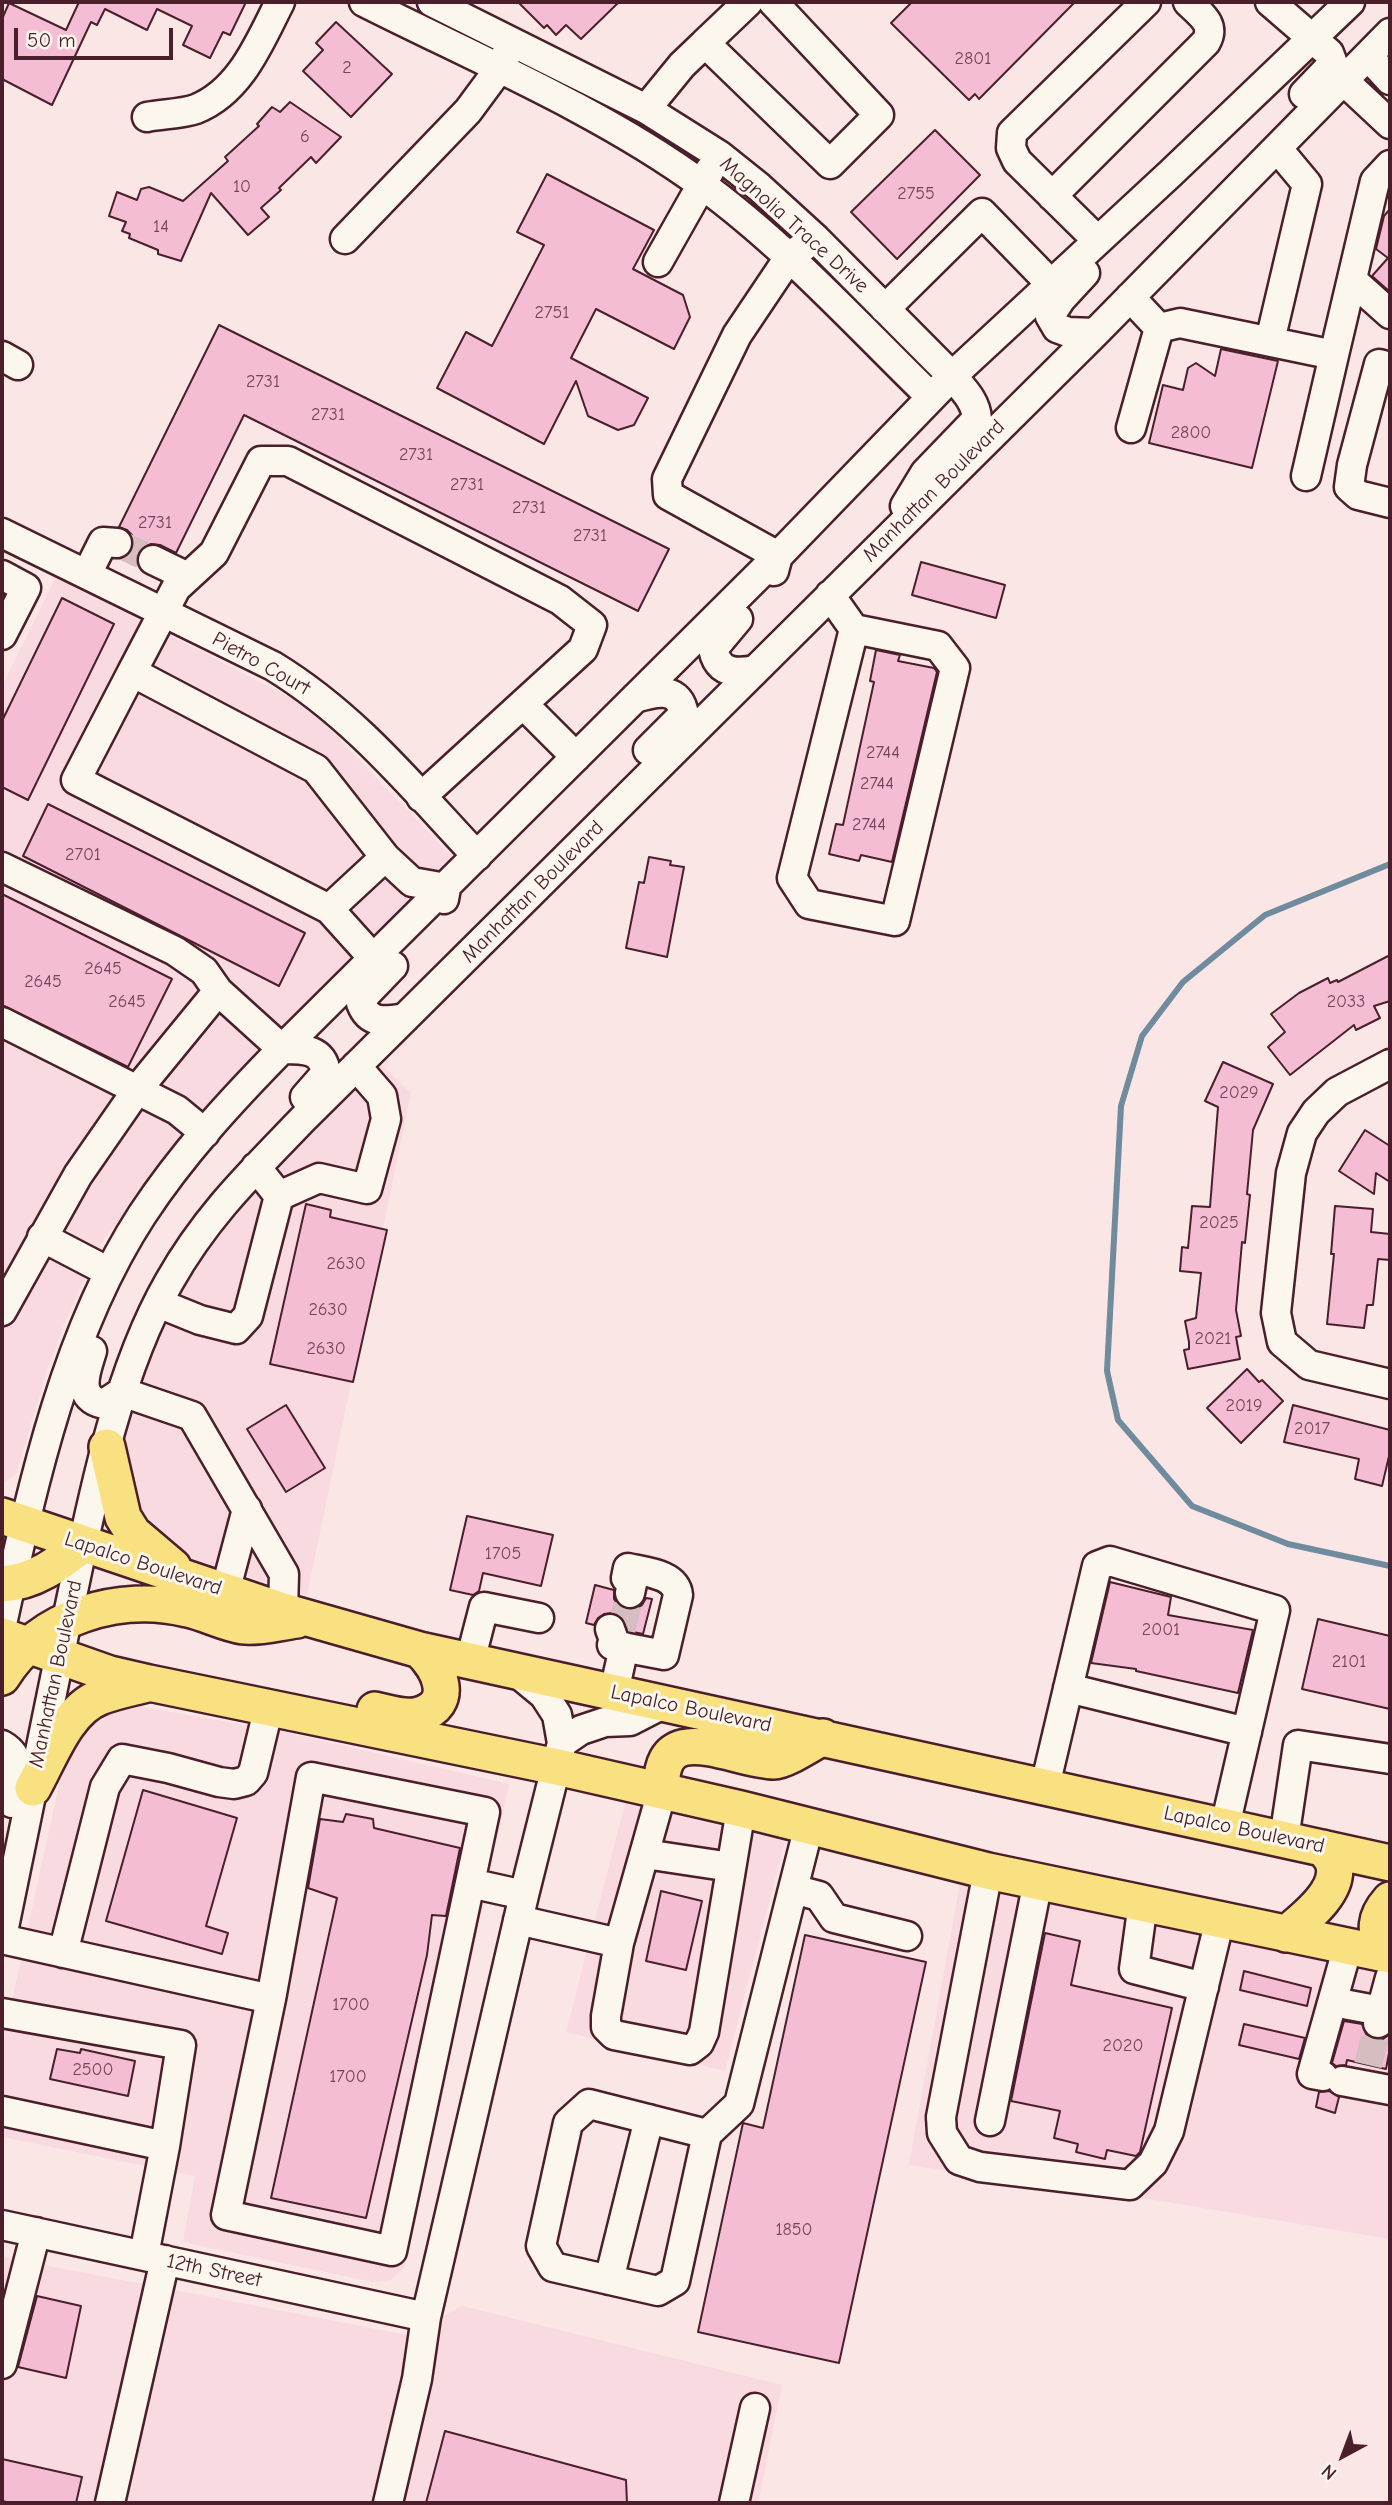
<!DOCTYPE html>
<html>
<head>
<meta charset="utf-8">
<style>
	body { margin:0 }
	#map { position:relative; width:1392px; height:2505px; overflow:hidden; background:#f9e6e5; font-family:"Comic Neue",sans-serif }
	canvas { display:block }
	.frame { position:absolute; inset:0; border:4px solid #4a1f2b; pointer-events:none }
	.north { position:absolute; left:1308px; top:2421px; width:70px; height:70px; -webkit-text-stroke:5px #fbf7ec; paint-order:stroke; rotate:221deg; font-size:19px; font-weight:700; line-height:28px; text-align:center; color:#4a1f2b }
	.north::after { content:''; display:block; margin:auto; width:24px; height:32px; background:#4a1f2b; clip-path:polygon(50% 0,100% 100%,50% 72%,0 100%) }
	.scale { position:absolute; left:14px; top:28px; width:159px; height:32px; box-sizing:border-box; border:4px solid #4a1f2b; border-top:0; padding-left:9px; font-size:21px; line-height:24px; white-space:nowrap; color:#4a1f2b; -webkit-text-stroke:5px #fbf7ec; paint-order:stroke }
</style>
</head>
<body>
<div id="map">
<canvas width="1392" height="2505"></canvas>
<div class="frame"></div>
<div class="north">N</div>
<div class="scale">50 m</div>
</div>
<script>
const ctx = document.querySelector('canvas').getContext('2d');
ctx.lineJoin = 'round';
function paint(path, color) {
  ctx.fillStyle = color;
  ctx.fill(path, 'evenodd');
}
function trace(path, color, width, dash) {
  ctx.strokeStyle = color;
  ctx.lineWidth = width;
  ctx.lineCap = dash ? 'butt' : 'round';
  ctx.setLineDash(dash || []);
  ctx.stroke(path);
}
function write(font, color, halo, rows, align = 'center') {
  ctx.font = font + ' "Comic Neue",sans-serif';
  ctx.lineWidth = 6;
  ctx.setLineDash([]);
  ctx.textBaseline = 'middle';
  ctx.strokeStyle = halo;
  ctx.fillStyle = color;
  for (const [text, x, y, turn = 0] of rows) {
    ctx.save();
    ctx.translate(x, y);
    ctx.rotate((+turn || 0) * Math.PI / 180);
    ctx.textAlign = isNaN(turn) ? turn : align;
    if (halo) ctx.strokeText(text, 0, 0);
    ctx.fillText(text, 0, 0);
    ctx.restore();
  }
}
paint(new Path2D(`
	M56 576 308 707 453 858 249 1062 105 1237 67 1317 46 1373 16 1474 2 1484V687Z
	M375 1059 411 1093 307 1595 99 1531 128 1416 151 1351 173 1296 212 1238 279 1160Z
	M126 1704 279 1731 509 1784 405 2266 391 2280 373 2282 183 2242 195 2176 2 2137V2047L63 1766 85 1727 104 1713Z
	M625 1804 785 1841 725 2071 566 2032Z
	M961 1878 1290 1950 1390 1975V2239L1161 2201 909 2165Z
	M2 2257 407 2335 462 2306 782 2385 758 2503H2Z`), '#f8dae0');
trace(new Path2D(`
	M1390 864 1265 915 1183 982 1142 1036 1121 1106 1107 1371 1118 1420 1192 1506 1288 1544 1390 1566`), '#708a9e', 6);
const building = new Path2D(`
	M79 2H246L230 35 223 32 210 58 183 45 192 26 157 9 147 30 105 9 97 25 91 22 52 105 2 79V19L9 3 66 30Z
	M518 2H619L581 39 566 25 556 35 547 25 544 28Z
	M912 2H1075L979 99 975 94 969 100 891 23Z
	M336 22 392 74 351 117 303 71 323 50 316 43Z
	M290 102 341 137 316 163 311 157 279 188 281 190 261 208 269 217 248 235 211 193 181 261 158 254V250L129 238 130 234 122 231 126 222 109 216 117 192 137 200 141 189 149 187 183 201 228 161 225 157 259 126 257 124 272 107 280 112Z
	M935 130 980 175 897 259 851 212Z
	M547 174 654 230 633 269 683 295 690 317 674 349 596 309 571 358 648 398 634 425 618 430 588 416 576 381 544 444 437 388 466 332 492 346 544 245 517 232Z
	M1390 209V292L1372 276 1388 258 1376 249 1384 216Z
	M219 325 669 549 638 611 244 415 176 553 160 545 151 544 142 548 133 543 132 535 127 530 119 527Z
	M1221 349 1278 361 1252 468 1149 443 1163 385 1183 390 1188 368 1196 363 1215 376Z
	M921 562 1005 585 996 618 912 595Z
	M62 598 114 624 28 800 2 787V721Z
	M876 650 900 655 898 661 934 668 937 672 892 862 861 855 859 861 829 854 836 824 843 825 874 682 870 681Z
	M48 804 305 933 279 986 23 856Z
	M649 857 671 861 670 865 684 867 667 957 626 948 639 882 644 883Z
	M2 894 172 979 128 1067 2 1005Z
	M1390 955V1001L1374 1006 1380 1018 1356 1030 1354 1025 1290 1075 1268 1047 1285 1032 1271 1014 1299 993 1328 978 1330 983 1337 980 1338 982Z
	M1223 1062 1273 1084 1253 1130 1247 1194 1250 1195 1245 1243 1242 1242 1236 1310 1241 1336 1236 1337 1240 1359 1188 1369 1184 1350 1189 1349V1342L1185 1321 1196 1318 1201 1273 1180 1271 1182 1247 1188 1248 1192 1206 1210 1207 1218 1107 1205 1101Z
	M1365 1130 1390 1146V1182L1376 1173 1374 1194 1339 1171Z
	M306 1204 331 1210 330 1217 387 1230 353 1382 270 1364Z
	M1335 1206 1373 1209 1371 1232 1390 1234V1260L1378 1259 1373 1305H1367L1364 1328 1327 1324 1334 1254H1331Z
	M1247 1369 1259 1382 1262 1380 1283 1401 1241 1443 1207 1408Z
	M286 1405 325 1468 286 1492 247 1429Z
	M1293 1405 1390 1430V1452L1382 1486 1355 1479 1359 1459 1284 1442Z
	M467 1516 553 1535 541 1586 483 1573 479 1591 473 1595 450 1590Z
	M1110 1582 1171 1597 1168 1615 1253 1630 1238 1693 1136 1671V1669L1091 1663Z
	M595 1585 614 1590V1599L618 1605 626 1609H636L642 1605 646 1598 652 1599 643 1634 628 1631 621 1617 614 1613 604 1614 598 1618 594 1625 586 1623Z
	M1318 1619 1390 1636V1709L1302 1689Z
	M143 1790 237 1818 206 1926 228 1933 222 1954 106 1921Z
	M346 1814 373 1819 374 1828 460 1848 446 1916 432 1915 427 1955 366 2218 271 2198 337 1898 308 1888 320 1819 343 1822Z
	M661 1891 702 1901 686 1970 646 1961Z
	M1045 1933 1080 1941 1071 1985 1172 2008 1140 2152 1136 2156 1107 2150 1105 2159 1076 2152 1078 2144 1054 2138 1060 2111 1011 2101Z
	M805 1935 926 1962 839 2363 698 2332 743 2123 763 2128Z
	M1244 1971 1311 1988 1307 2006 1240 1990Z
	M1344 2021 1362 2024 1366 2034 1373 2039H1383L1390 2034V2048L1386 2069 1347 2060 1346 2065 1336 2066 1332 2063Z
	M1244 2024 1305 2038 1299 2059 1239 2045Z
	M57 2049 80 2053 81 2049 135 2061 128 2096 50 2079Z
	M1329 2091 1339 2097 1335 2113 1316 2107 1319 2092Z
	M37 2296 81 2306 66 2378 18 2367Z
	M445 2431 626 2480 627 2503H426Z
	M2 2459 82 2477 76 2503H11L2 2501Z`);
paint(building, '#f4bdd4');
trace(building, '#4a1f2b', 2);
trace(new Path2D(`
	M117 543 153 560
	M621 1632 630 1593
	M1368 2065 1378 2023`), '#d6bec0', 28, [28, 14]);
const minor = new Path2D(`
	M364 2C475 58 601 111 701 184 786 246 856 324 931 397
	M432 2 646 109 719 155 759 187 816 239 952 376C963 389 976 401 977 419L925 473 905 506
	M748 2 705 43 830 164 879 115 773 2
	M1270 2 1329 53 1332 61 1329 68 1304 94
	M1368 56 1390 80
	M1344 81 1390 124
	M646 109 682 65 705 43
	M147 117C162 114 182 114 196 109 241 91 260 41 280 2
	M1052 196 1206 42C1216 24 1201 15 1188 2
	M345 239 468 111 499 69 506 55
	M1097 240 1017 161 1011 148 1012 133 1146 2
	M658 262 710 170
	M1085 273 1061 299 1050 316 1057 328 1068 332 1095 333
	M1352 280 1390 314
	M1130 297 1159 328 1180 323 1334 355 1306 476
	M885 309 982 213 1050 283
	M1270 341 1307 184 1277 148
	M1334 355 1375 181 1390 165
	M2 356 18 365
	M1390 367 1379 364 1352 465 1349 487 1358 495 1390 503
	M1131 428 1159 328
	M2 533 273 666C355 716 412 787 477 856
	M153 560 188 577
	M774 571 778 556 668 495 667 479 737 335 790 256 803 247
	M87 574 103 542 117 543
	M2 575 26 588 2 635
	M830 595 854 629 938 646 955 668 895 921 809 904 792 878 854 629
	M738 619 713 649C718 673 735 674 755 670
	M132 672 76 780 329 909
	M635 698C654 692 677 686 683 710L680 718 648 750
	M523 704 576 757
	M385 857 316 769 132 672 176 588 214 553 261 461H288L560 600 592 625 583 649 421 797
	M2 867 175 951 204 971 218 991
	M374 959 329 909 385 857 412 882 446 888 444 899
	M393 966 366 994 361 1003C369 1025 386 1021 405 1018
	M2 1022 177 1110 205 1133
	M1390 1064 1337 1092 1316 1112 1302 1133 1291 1173 1276 1313 1282 1342 1309 1365 1390 1384
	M279 1196 319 1178 367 1189 386 1119 382 1096 356 1066
	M42 1237 109 1272
	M158 1303 200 1320 236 1329 248 1316 279 1196 256 1167
	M2 1311 78 1175 137 1090 218 991 282 1049C302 1049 323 1048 326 1073L305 1097
	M92 1351C86 1371 74 1398 104 1404L122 1392 192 1416 284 1574 283 1611
	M225 1592 247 1509
	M2 1624C32 1488 65 1333 142 1215 182 1154 231 1101 282 1049L778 556 952 376 1171 173 1350 2
	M610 1629 614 1640 612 1645 664 1655 678 1595C676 1574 646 1572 628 1568L626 1578 632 1584 630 1593
	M470 1661 484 1607 539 1618
	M1068 1688 1247 1732
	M614 1692 624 1647
	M562 1743 581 1730 605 1722 630 1721 665 1703
	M2 1745C25 1758 17 1781 12 1803
	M311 1777 485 1812 392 2251 226 2215 271 1999Z
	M1045 1786 1097 1566 1110 1561 1275 1610 1225 1826
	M662 1791 619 1943 606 2016V2027L614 2035 690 2050 699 2043 704 2032 741 1809
	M809 1826 793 1889 819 1896 834 1918 907 1936
	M1284 1839 1298 1745 1390 1759
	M645 1854 731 1867
	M988 1871 941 2117 942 2133 959 2160 980 2167 1130 2185 1153 2163 1169 2131 1220 1919
	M470 1883 524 1895
	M1143 1903 1134 1969 1204 1987
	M518 1920 619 1943
	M2 1937C24 1828 47 1719 69 1610 91 1506 116 1374 169 1282 206 1216 251 1173 303 1119L1095 333 1390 33
	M2 1939 271 1999
	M63 1953 105 1787 122 1759 168 1768 219 1782 234 1784 246 1781 253 1773 269 1706
	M1390 1978 1381 2011 1390 2013
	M1333 2002 1381 2011 1378 2023
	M2 2013 181 2045 165 2146 144 2255
	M1323 2076 1312 2074 1348 1946
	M1342 2081 1390 2090
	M2 2111 165 2146
	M990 2121 1038 1881
	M707 2134 675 2281 658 2291 553 2267 541 2246 568 2123 589 2104 707 2134 739 2104 793 1889
	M2 2225 426 2317
	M609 2280 649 2119
	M2 2364 36 2232
	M110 2503 165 2260
	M388 2503 417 2379 426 2317 524 1895 562 1743 557 1715 544 1695 515 1671
	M734 2503 755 2408`);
const major = new Path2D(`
	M107 1447 123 1517 133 1533 173 1567
	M2 1516 283 1611 420 1650 1390 1863
	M2 1584C35 1582 58 1564 83 1544
	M2 1636 110 1674 149 1683 557 1767 741 1809 988 1871 1390 1955
	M2 1677C39 1616 120 1593 187 1609 206 1613 224 1623 243 1626 259 1628 280 1622 297 1620
	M375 1710C389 1713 405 1719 419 1715 456 1704 440 1669 420 1650
	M33 1788C50 1758 66 1710 100 1697 115 1691 132 1688 147 1684
	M662 1791C657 1714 733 1760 774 1761 785 1761 812 1743 823 1737
	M1286 1934C1304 1919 1343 1890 1333 1862 1331 1857 1326 1852 1323 1848
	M1382 1953C1376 1929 1373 1919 1390 1900`);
trace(minor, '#4a1f2b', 33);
trace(major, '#4a1f2b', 40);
trace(minor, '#fbf7ec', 28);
trace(major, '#f9e181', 35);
write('18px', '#744655', null, [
	["2801",973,59],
	["2",347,68],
	["6",305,137],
	["10",242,187],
	["2755",916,194],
	["14",161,227],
	["2751",552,313],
	["2731",263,382],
	["2731",328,415],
	["2800",1191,433],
	["2731",416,455],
	["2731",467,485],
	["2731",529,508],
	["2731",155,523],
	["2731",590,536],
	["2744",883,753],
	["2744",877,784],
	["2744",869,825],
	["2701",83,855],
	["2645",103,969],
	["2645",43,982],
	["2645",127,1002],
	["2033",1346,1002],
	["2029",1239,1093],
	["2025",1219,1223],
	["2630",346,1264],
	["2630",328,1310],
	["2021",1213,1339],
	["2630",326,1349],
	["2019",1244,1406],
	["2017",1312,1429],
	["1705",503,1554],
	["2001",1161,1630],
	["2101",1349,1662],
	["1700",351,2005],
	["2020",1123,2046],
	["2500",93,2070],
	["1700",348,2077],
	["1850",794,2230]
]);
write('21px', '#4a1f2b', '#fbf7ec', [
	["Magnolia Trace Drive",794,225,42],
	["Manhattan Boulevard",934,491,-45],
	["Pietro Court",261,664,29],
	["Manhattan Boulevard",533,892,-45],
	["Lapalco Boulevard",143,1564,18],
	["Manhattan Boulevard",56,1674,-78],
	["Lapalco Boulevard",691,1709,12],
	["Lapalco Boulevard",1244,1830,12],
	["12th Street",214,2271,12]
]);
</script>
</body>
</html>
